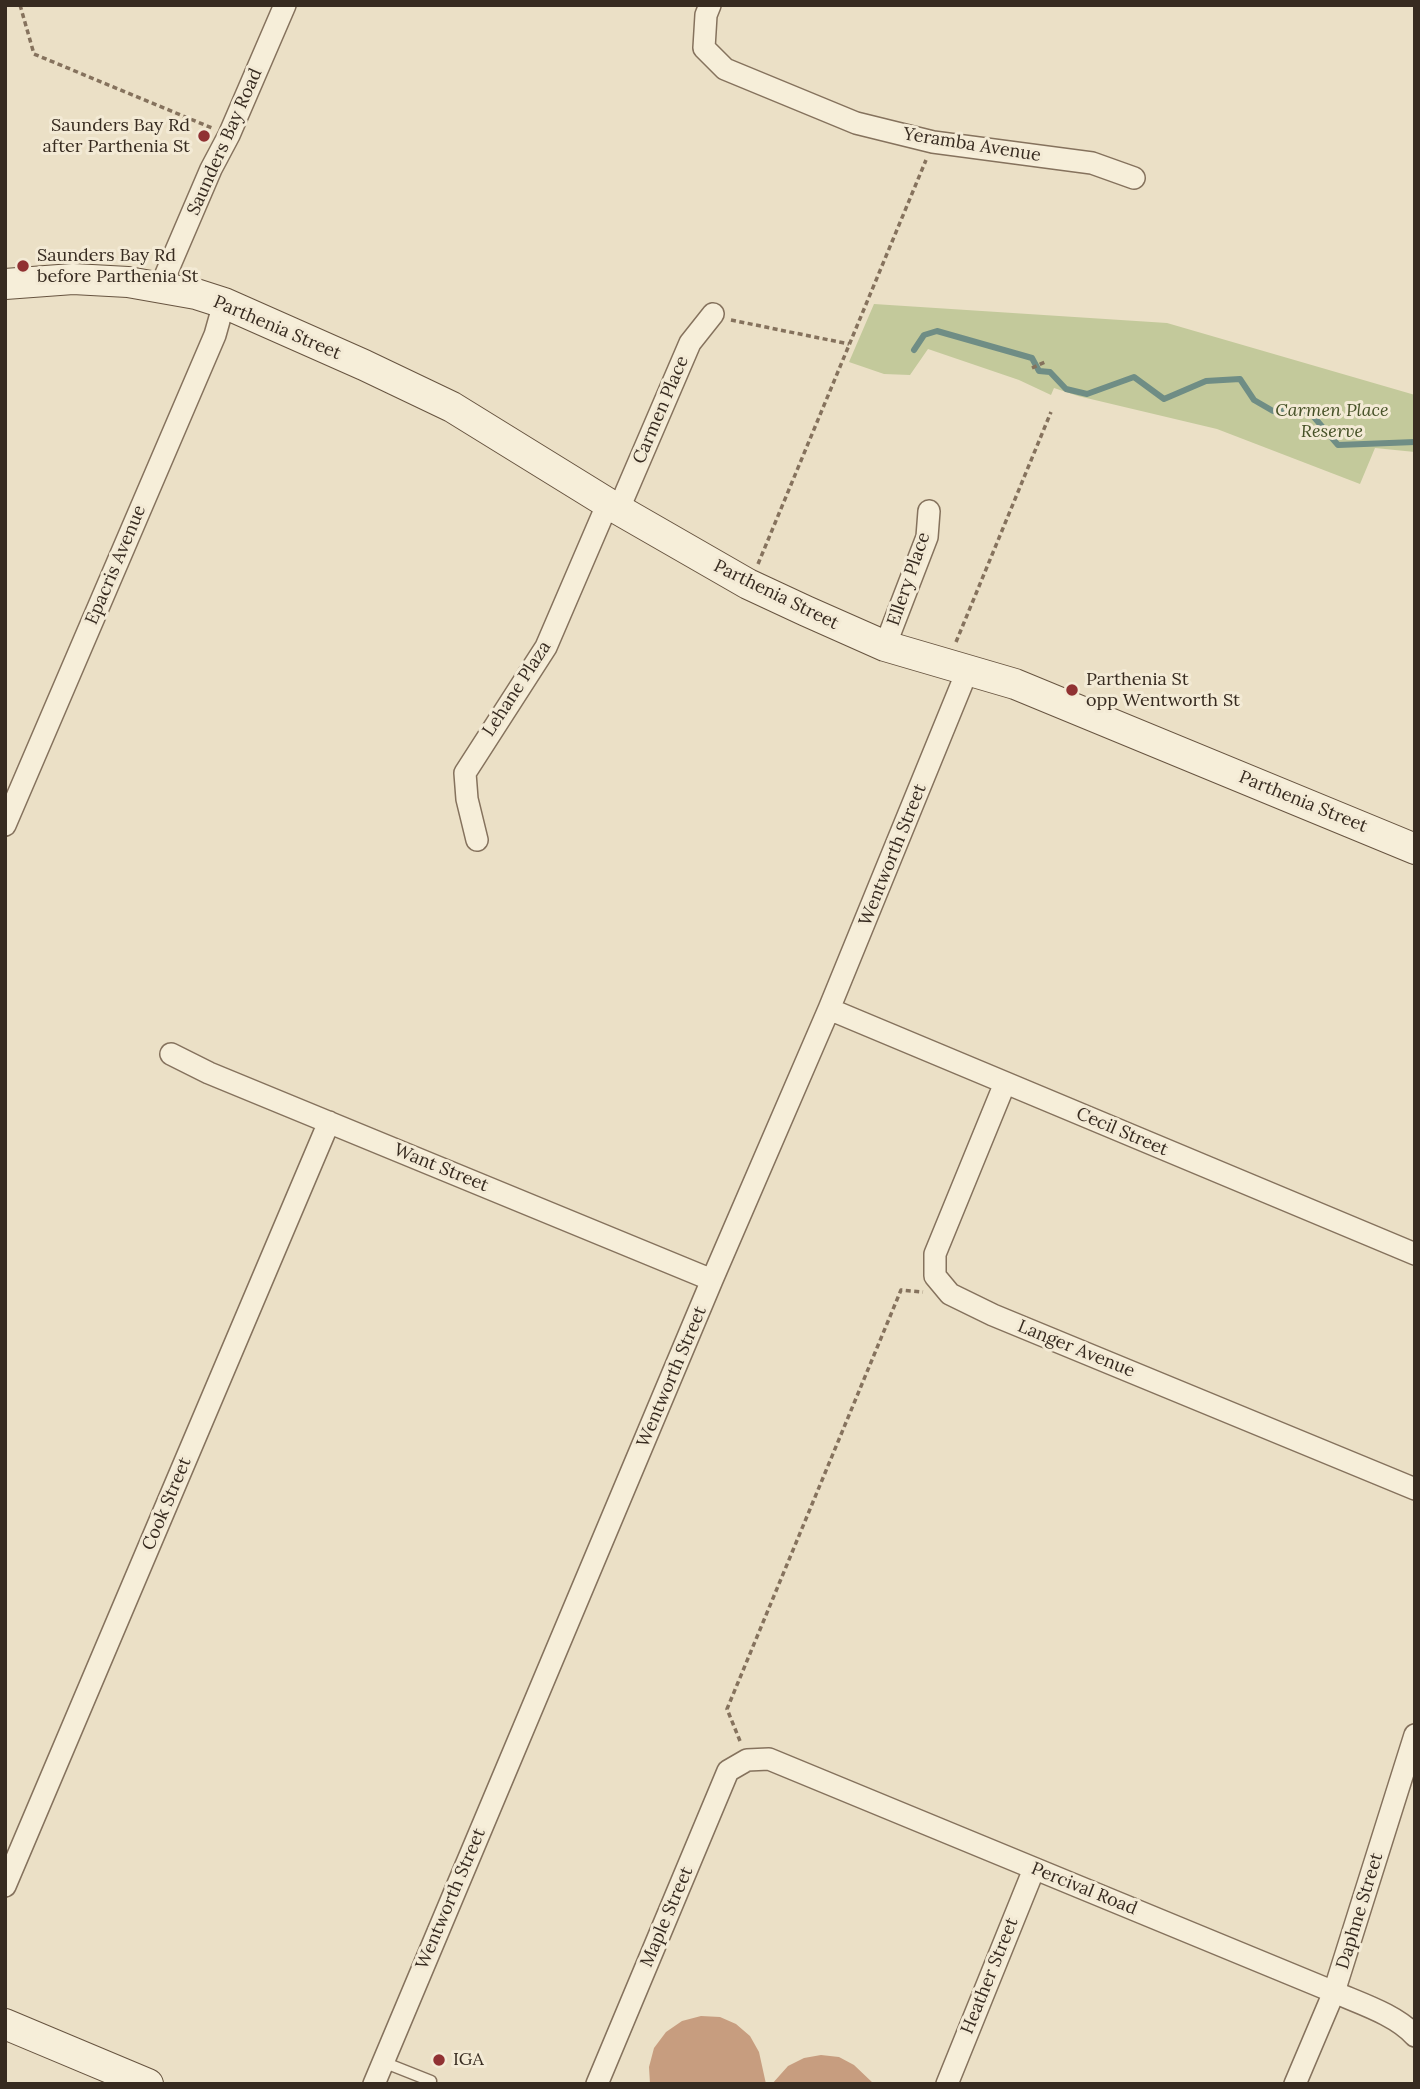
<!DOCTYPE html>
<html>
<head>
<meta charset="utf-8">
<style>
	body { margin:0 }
	#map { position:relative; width:1420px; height:2089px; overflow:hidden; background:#ebe0c6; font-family:Lora,serif }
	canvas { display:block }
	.frame { position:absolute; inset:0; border:7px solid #372b20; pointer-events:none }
</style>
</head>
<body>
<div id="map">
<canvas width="1420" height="2089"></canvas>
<div class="frame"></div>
</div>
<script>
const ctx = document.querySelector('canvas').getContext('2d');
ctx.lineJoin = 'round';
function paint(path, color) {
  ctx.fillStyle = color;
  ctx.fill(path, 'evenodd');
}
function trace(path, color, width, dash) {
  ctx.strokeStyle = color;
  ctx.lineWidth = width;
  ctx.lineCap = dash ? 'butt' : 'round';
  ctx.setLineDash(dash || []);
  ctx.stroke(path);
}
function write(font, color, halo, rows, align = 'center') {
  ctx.font = font + ' Lora,serif';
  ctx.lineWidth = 6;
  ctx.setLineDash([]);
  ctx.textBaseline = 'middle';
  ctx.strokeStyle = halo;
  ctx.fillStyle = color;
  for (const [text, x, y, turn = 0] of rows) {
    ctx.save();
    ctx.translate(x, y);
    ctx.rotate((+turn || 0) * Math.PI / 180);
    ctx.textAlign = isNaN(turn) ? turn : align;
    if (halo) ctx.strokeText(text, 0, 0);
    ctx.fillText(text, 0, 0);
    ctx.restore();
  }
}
paint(new Path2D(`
	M874 304 1167 323 1415 395V452L1375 448 1360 484 1217 429 1078 396 1054 388 1051 395 1019 380 928 349 910 375 884 374 849 362Z`), '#c3c99b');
trace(new Path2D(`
	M914 350 924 335 937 331 1032 358 1039 371 1050 372 1066 389 1087 394 1134 377 1164 399 1206 381 1240 379 1254 400 1273 411 1300 408 1313 416 1338 445 1415 442`), '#6f8d85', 6);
paint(new Path2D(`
	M701 2016 720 2017 736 2024 750 2036 759 2052 766 2084H650L649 2067 654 2048 666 2032 682 2021Z
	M821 2055 839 2057 854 2065 874 2084H772L788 2066 804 2058Z`), '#c79d7f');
const lane = new Path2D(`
	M383 2062 431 2081 430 2084`);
const street = new Path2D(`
	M710 5 706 15 704 48 725 69 856 123 933 142 1092 163 1134 178
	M163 288 166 274 211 169 229 135 285 5
	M885 646 927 537 929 511
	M5 825 215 335 224 303
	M477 840 467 799 465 773 546 647 604 512 614 507 623 499 690 343 713 314
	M829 1009 1415 1254
	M171 1054 209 1073 712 1280
	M1005 1083 935 1254V1276L950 1294 993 1315 1415 1489
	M5 1886 329 1122
	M374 2084 712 1280 829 1009 968 669
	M597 2084 728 1771 747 1760 769 1759 1334 1992C1359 2003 1397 2015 1415 2036
	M947 2084 1034 1869
	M1295 2084 1334 1992 1415 1735`);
const secondary = new Path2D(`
	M5 284 73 279 128 282 196 294 224 303 364 365 452 407 614 507 748 584 806 611 885 646 1015 684 1415 849
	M5 2024 148 2084`);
trace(lane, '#85725d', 13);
trace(street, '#85725d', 24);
trace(secondary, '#675440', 32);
trace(new Path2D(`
	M20 5 34 54 212 128
	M731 320 849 344
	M1032 368 1045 362
	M758 564 926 160
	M956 642 1051 412
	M740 1741 727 1709 901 1290 923 1292`), '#85725d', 3.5, [5, 3.5]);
trace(lane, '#f6eed9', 10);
trace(street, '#f6eed9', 21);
trace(secondary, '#f6eed9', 30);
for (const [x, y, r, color] of [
	[204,136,7,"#903132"],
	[23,266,7,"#903132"],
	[1072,690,7,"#903132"],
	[439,2060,7,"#903132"]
]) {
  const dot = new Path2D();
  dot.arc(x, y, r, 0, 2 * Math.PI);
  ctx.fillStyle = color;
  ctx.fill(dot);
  trace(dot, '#f3ead5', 2.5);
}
write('18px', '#372b20', '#f3ead5', [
	["Saunders Bay Rd",190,126,"right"],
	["after Parthenia St",190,147,"right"],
	["Saunders Bay Rd",37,256],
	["before Parthenia St",37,277],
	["Parthenia St",1086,680],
	["opp Wentworth St",1086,701],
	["IGA",453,2060]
], 'left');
write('18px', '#372b20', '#f3ead5', [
	["Saunders Bay Road",225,142,-66],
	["Yeramba Avenue",972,145,9],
	["Parthenia Street",277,328,23],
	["Carmen Place",661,410,-67],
	["Epacris Avenue",116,565,-67],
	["Ellery Place",909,579,-71],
	["Parthenia Street",776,595,26],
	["Lehane Plaza",517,689,-57],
	["Parthenia Street",1303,802,22],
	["Wentworth Street",893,855,-68],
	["Cecil Street",1122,1132,23],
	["Want Street",441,1168,22],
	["Langer Avenue",1076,1349,22],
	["Wentworth Street",672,1377,-67],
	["Cook Street",167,1504,-67],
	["Percival Road",1084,1889,22],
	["Wentworth Street",451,1899,-67],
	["Daphne Street",1360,1911,-73],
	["Maple Street",667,1917,-67],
	["Heather Street",990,1976,-68]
]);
write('italic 18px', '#475228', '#f3ead5', [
	["Carmen Place",1332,411],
	["Reserve",1332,432]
]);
</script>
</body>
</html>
